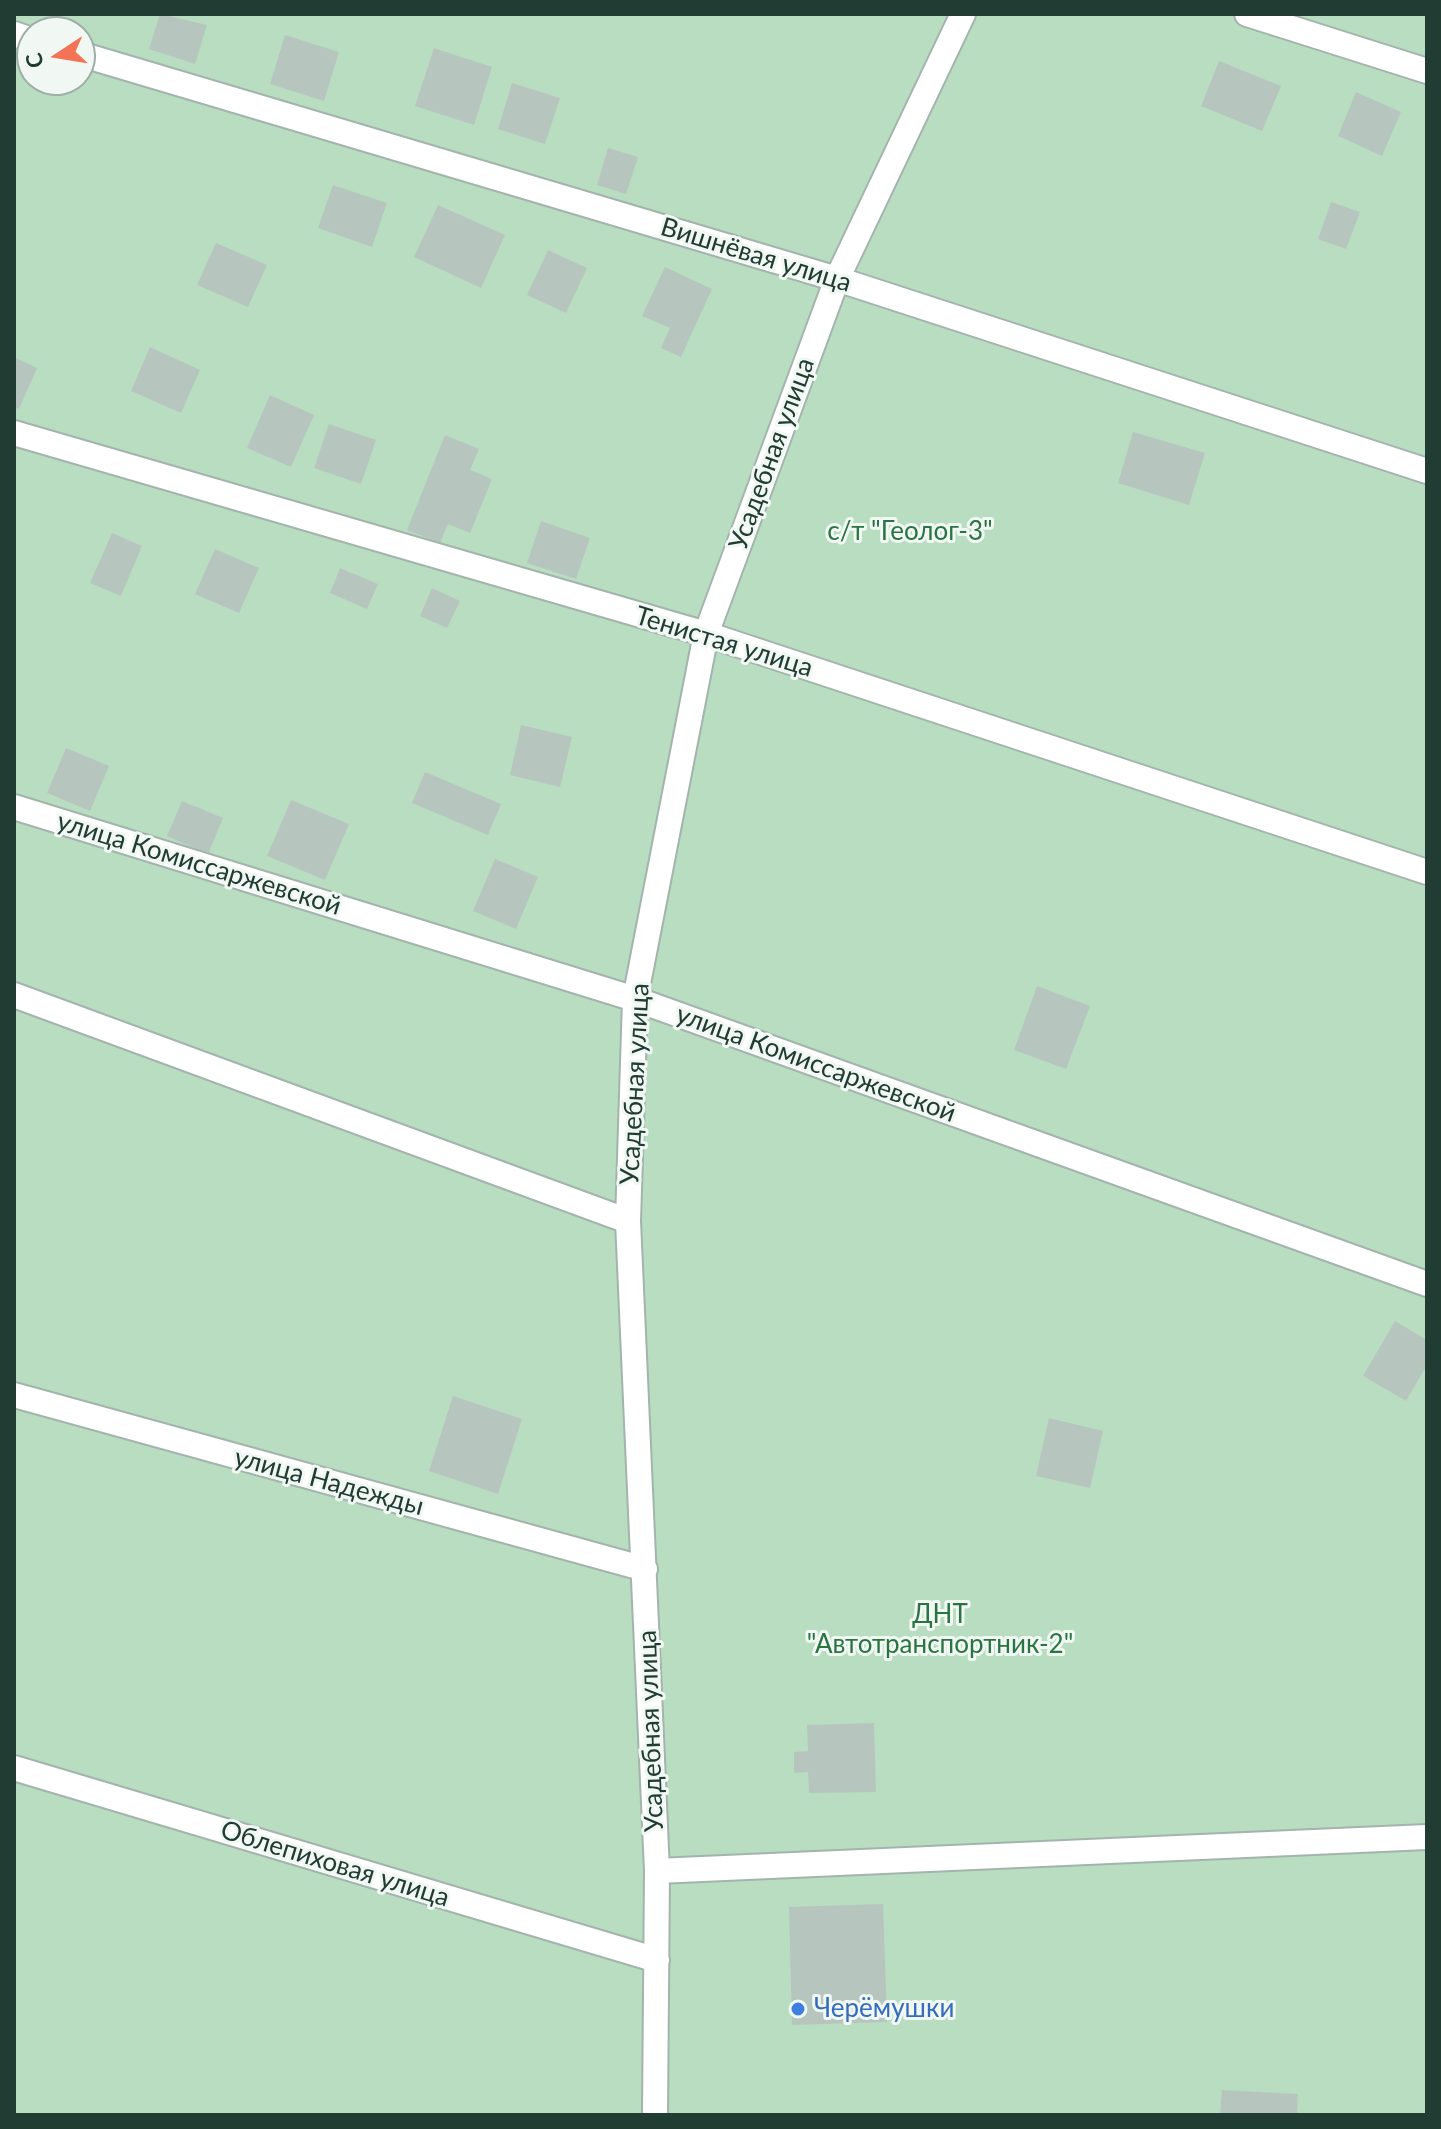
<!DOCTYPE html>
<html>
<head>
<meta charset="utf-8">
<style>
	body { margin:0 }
	#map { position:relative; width:1441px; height:2129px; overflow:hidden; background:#e0ece6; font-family:Lato,sans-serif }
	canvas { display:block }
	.frame { position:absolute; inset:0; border:16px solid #213c33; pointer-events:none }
	.north { position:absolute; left:16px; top:16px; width:80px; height:80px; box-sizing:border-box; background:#f1f8f4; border:2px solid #9eada7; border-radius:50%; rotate:258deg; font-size:22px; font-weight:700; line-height:32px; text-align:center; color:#213c33 }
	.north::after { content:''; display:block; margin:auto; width:28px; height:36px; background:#f47356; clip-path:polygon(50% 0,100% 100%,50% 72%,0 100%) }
</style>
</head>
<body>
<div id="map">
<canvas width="1441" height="2129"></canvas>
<div class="frame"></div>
<div class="north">С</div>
</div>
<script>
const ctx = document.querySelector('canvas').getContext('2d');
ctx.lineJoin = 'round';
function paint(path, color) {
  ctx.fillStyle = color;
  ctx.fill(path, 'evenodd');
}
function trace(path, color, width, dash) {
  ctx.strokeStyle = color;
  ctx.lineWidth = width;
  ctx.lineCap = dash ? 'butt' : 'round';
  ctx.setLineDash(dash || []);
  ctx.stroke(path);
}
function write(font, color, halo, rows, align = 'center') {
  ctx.font = font + ' Lato,sans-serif';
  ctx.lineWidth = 6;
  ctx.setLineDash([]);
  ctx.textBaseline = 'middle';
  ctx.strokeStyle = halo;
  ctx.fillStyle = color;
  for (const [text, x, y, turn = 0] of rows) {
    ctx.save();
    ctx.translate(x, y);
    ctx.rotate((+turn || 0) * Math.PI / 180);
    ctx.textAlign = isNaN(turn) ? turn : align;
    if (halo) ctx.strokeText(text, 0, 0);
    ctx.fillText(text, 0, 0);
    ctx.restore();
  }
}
paint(new Path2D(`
	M14 14H1427V2115H14ZM32 32H80V80H32Z`), '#b9ddc0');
paint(new Path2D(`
	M160 14 207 25 195 64 149 49Z
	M285 35 339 52 324 101 270 84Z
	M434 48 492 67 474 125 415 106Z
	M1219 61 1281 86 1262 131 1201 106Z
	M512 83 560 98 545 144 498 129Z
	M1356 92 1401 112 1382 156 1338 136Z
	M608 148 638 157 626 194 597 185Z
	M333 185 387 203 372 247 318 228Z
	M1331 202 1360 212 1346 249 1318 239Z
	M438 205 505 235 481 288 414 257Z
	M216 243 267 265 248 307 197 285Z
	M548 250 587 268 566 313 527 295Z
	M665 267 712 289 681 357 661 348 670 328 642 316Z
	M150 347 200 370 181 413 131 391Z
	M14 357 37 368 19 409 14 407Z
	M270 395 314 415 291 467 247 448Z
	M329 424 376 440 361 484 314 468Z
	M1133 432 1205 453 1189 505 1118 483Z
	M445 435 479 449 470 470 492 479 470 533 448 524 440 543 407 530Z
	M541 521 590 538 576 579 527 563Z
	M112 533 142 546 121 596 90 583Z
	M215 549 259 568 239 613 195 594Z
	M340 568 378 584 367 609 330 593Z
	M432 588 460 601 447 628 420 616Z
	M521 725 572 737 560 787 510 775Z
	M66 748 109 766 90 811 47 793Z
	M425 772 501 804 488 835 412 803Z
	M291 800 349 824 325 880 267 856Z
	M182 801 223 818 208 854 167 836Z
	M495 859 538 877 516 929 473 911Z
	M1037 986 1090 1006 1066 1069 1014 1050Z
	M1395 1321 1427 1340V1365L1406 1401 1363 1376Z
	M453 1396 522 1419 498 1494 429 1471Z
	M1049 1418 1103 1431 1090 1488 1036 1476Z
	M874 1723 876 1792 809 1793 808 1772 794 1773V1752L808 1751 807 1725Z
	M883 1904 887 2022 792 2025 789 1907Z
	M1222 2090 1298 2094 1297 2115H1220Z`), '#b6c6bf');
const minor = new Path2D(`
	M1247 14 1427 71
	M14 34 32 40
	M80 54 837 279 1427 471
	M14 433 706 634 1427 872
	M14 807 635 999 1427 1284
	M14 995 628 1221
	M14 1395 645 1569
	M14 1768 657 1960
	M657 1871 1427 1837
	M655 2115 657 1871 628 1221 635 999 706 634 837 279 963 14`);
trace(minor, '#a3b4ad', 28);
trace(minor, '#fff', 24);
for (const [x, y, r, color] of [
	[798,2009,8,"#3f7fe0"]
]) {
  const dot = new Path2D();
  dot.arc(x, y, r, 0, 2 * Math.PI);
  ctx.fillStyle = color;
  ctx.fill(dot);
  trace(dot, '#f1f8f4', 3);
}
write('26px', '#213c33', '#f1f8f4', [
	["Вишнёвая улица",756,255,17],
	["Усадебная улица",772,454,-70],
	["Тенистая улица",724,642,17],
	["улица Комиссаржевской",199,864,17],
	["улица Комиссаржевской",816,1064,20],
	["Усадебная улица",635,1084,-87],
	["улица Надежды",329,1482,15],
	["Усадебная улица",651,1731,-92],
	["Облепиховая улица",335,1864,17]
]);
write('26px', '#2a7442', '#f1f8f4', [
	["с/т \"Геолог-3\"",910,532],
	["ДНТ",940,1615],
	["\"Автотранспортник-2\"",940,1645]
]);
write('26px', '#366cbe', '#f1f8f4', [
	["Черёмушки",814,2009]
], 'left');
</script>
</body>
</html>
